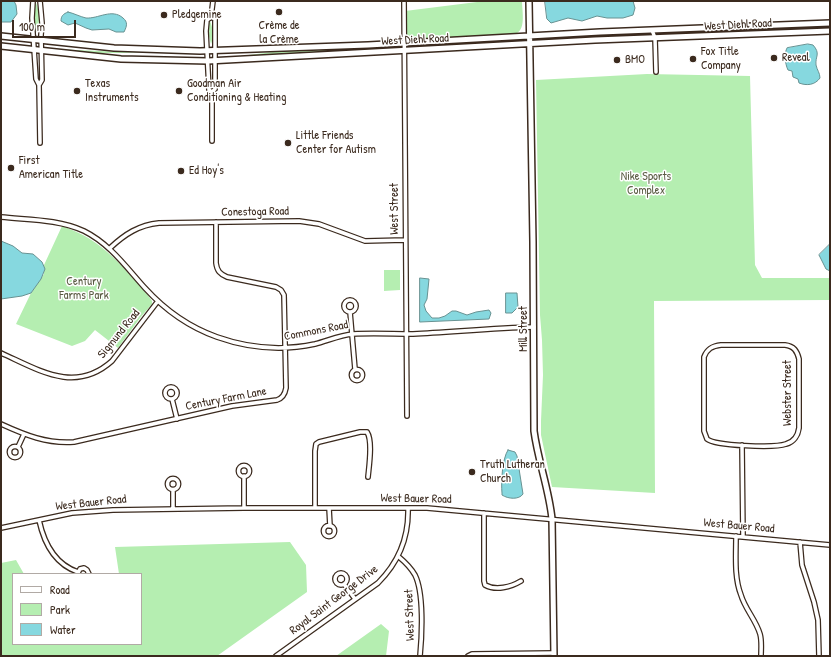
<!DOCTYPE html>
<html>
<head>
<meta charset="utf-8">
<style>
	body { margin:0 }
	#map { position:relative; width:831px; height:657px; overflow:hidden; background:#fff; font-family:"Patrick Hand",sans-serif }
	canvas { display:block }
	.frame { position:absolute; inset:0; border:2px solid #3b2a1e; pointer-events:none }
	.legend { position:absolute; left:12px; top:573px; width:130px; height:72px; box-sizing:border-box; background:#fff; border:1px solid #b1aaa5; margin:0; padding:5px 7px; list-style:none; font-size:12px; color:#3b2a1e }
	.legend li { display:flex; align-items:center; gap:8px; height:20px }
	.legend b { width:20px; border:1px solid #b1aaa5 }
	.scale { position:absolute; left:12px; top:20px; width:64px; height:18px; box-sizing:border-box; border:2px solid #3b2a1e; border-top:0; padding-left:5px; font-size:12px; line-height:14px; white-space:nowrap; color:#3b2a1e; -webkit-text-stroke:3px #fff; paint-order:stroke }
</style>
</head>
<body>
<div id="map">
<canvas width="831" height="657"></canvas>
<div class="frame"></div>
<ul class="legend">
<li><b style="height:5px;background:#fff"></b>Road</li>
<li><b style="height:11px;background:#b5eeb1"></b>Park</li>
<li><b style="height:11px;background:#86d8df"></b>Water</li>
</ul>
<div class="scale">100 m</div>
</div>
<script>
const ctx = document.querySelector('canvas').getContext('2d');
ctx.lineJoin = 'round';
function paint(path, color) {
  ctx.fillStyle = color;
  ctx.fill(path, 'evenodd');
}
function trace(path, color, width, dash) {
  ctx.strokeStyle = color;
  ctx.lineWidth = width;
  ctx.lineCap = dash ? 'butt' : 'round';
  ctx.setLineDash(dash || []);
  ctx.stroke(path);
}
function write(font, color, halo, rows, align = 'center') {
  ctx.font = font + ' "Patrick Hand",sans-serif';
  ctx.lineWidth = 3;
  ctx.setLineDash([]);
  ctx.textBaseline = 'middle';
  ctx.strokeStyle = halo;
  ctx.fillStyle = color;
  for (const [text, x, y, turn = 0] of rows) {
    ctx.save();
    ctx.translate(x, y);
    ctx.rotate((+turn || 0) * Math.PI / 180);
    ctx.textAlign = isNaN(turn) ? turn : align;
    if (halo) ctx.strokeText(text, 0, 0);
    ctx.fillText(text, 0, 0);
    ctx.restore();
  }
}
paint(new Path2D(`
	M485 1H522C522 10 526 28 517 33 515 34 512 34 510 34L412 40C403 34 406 20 405 11Z
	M36 3C40 11 39 22 38 30L36 32 34 21 35 4Z
	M209 21H210C213 28 214 37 211 44L209 36Z
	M829 25 779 28 749 32 738 30 739 29Z
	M722 30V31L687 34 662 35V34L668 32Z
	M637 33V36L540 41 541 40C573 38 605 34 637 33Z
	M513 39 517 40 414 48Z
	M395 46V47L331 53 224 58 289 50Z
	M54 49 146 53H81Z
	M647 74 750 76 755 265 762 278H830V300L654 301 655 493 552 487 541 435V421L543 375 542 340 540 315 536 80Z
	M62 226C96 238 111 254 134 279 140 286 147 293 152 301V304L140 318 118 348 95 330 85 341 72 346 16 324 31 293 44 274V265Z
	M384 270H400V290L384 291Z
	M290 542 306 565 307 592 217 656H1V563L16 560 24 574H13V644H141V574H119L115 547Z
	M381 624 389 631 386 656H336Z`), '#b5eeb1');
const water = new Path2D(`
	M1 1H14L16 5 17 14 11 22H1Z
	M545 1H633L635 8 633 15 623 18H607L597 16 582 21 568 18 551 23 547 19Z
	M68 12C73 13 81 17 86 18 98 19 112 8 123 18 128 22 127 26 124 32H116L109 29 92 30 86 28 75 23 68 25 61 21C61 16 63 14 68 12Z
	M808 44 813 45C821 54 815 56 816 65 817 70 820 73 820 78 815 85 807 86 799 83L798 79 793 77 792 71 788 70C785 64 784 53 787 48Z
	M1 241 13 246 22 253 33 254 42 262 45 269 41 279 31 293 22 296 1 299Z
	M830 244V271L826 269 819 255Z
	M420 278 429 279 427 299 424 305 426 311 432 318H439L445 316 452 311H456L467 315 476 312 489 310 491 313 489 319 420 322Z
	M506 293H517L518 307 512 313H506Z
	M508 450 515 452 517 456 523 494C519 500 508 499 502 495V493C501 483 502 459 508 450Z`);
paint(water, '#86d8df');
trace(water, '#689292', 1);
const street = new Path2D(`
	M33 1 32 18 36 79 39 85 40 143
	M404 1 407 416
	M211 17 207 20 206 31 209 90 212 92V141
	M652 30 655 38 656 72
	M39 85 42 80 41 35 42 23 40 1
	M212 92 215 89V19L211 17 213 1
	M1 217C29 220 58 219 84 231 110 244 126 267 145 288 165 310 189 327 217 337 248 348 282 351 315 344 327 341 340 335 353 334 373 333 393 334 413 334 453 332 494 328 534 327
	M110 248C125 234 139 225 159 223L299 221 319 224 365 241 405 240
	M344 306a6 6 0 1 1 12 0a6 6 0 1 1-12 0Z
	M350 312 355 369
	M721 345H785C794 346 797 351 799 359V428C798 435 794 442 786 444 775 448 715 446 707 439L704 431V357C707 349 712 346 721 345Z
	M1 353C39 370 75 394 112 361L158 301
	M351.5 375a5.5 5.5 0 1 1 11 0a5.5 5.5 0 1 1-11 0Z
	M165 393a6 6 0 1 1 12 0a6 6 0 1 1-12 0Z
	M172 399 177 419
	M1 424C25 435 47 444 74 442L232 406 277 400C283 398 285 394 286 388L284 295 281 290 276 287 227 277C220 274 217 271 216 263V222
	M742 445 743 537
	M9.5 452a5.5 5.5 0 1 1 11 0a5.5 5.5 0 1 1-11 0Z
	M18 447 24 434
	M238.5 471a5.5 5.5 0 1 1 11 0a5.5 5.5 0 1 1-11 0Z
	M244 476V508
	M167.5 484a5.5 5.5 0 1 1 11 0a5.5 5.5 0 1 1-11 0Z
	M173 490V509
	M315 508V451L316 444 319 442 360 432H367C373 441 369 466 368 477
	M329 508 330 526
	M484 513V581L485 585C496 591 511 587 521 581
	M39 520C44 543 54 564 78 572
	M323.5 531a5.5 5.5 0 1 1 11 0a5.5 5.5 0 1 1-11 0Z
	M1 528 72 513 113 510 244 508H427L830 545
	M736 536C736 556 734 577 741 595 745 609 756 620 760 634 762 641 761 649 761 656
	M800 542 802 565 814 602 818 620 819 656
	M399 557C405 562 411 568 415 575 424 593 422 635 420 656
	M78 573 80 569 84 568 87 570 89 574
	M335 579a6 6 0 1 1 12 0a6 6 0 1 1-12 0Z
	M344 584 355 599
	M276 656 378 583C399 562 409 538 408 508
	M468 656 472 654 554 653`);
const secondary = new Path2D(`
	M529 1 533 242 534 431C538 461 549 489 552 519L554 656
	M1 36 114 48 200 51 368 45 600 32 830 23
	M1 46 121 59 208 61 595 40 830 31`);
trace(street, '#3b2a1e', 6);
trace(secondary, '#3b2a1e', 8);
trace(street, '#fff', 3.5);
trace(secondary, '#fff', 5);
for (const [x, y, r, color] of [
	[279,12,4,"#3b2a1e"],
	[164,15,4,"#3b2a1e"],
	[774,58,4,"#3b2a1e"],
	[693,59,4,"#3b2a1e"],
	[617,60,4,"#3b2a1e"],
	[77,91,4,"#3b2a1e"],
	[179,91,4,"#3b2a1e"],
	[288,143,4,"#3b2a1e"],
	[11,168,4,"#3b2a1e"],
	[181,171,4,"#3b2a1e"],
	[472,472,4,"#3b2a1e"]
]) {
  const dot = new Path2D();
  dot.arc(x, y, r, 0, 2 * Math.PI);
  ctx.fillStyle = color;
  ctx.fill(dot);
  trace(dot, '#fff', 1.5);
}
write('12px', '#3b2a1e', '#fff', [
	["Pledgemine",172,15],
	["Crème de",279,26,"center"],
	["la Crème",279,40,"center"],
	["Fox Title",701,52],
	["Company",701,66],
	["Reveal",782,58],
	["BMO",625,60],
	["Texas",85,84],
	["Instruments",85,98],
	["Goodman Air",187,84],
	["Conditioning & Heating",187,98],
	["Little Friends",296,136],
	["Center for Autism",296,150],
	["First",19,161],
	["American Title",19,175],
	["Ed Hoy's",189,171],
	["Truth Lutheran",480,465],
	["Church",480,479]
], 'left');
write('12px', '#3b2a1e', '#fff', [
	["West Diehl Road",738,25,-3],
	["West Diehl Road",415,40,-3],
	["West Street",395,209,-90],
	["Conestoga Road",255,212,-1],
	["Mill Street",524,329,-90],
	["Commons Road",316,331,-11],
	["Sigmund Road",119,334,-51],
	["Webster Street",788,393,-90],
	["Century Farm Lane",226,399,-11],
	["West Bauer Road",416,499,1],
	["West Bauer Road",91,503,-6],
	["West Bauer Road",739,526,5],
	["Royal Saint George Drive",334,600,-37],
	["West Street",410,615,-92]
]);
write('12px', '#5a5b43', '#fff', [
	["Nike Sports",646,177],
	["Complex",646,191],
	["Century",84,282],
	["Farms Park",84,296]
]);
</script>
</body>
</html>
